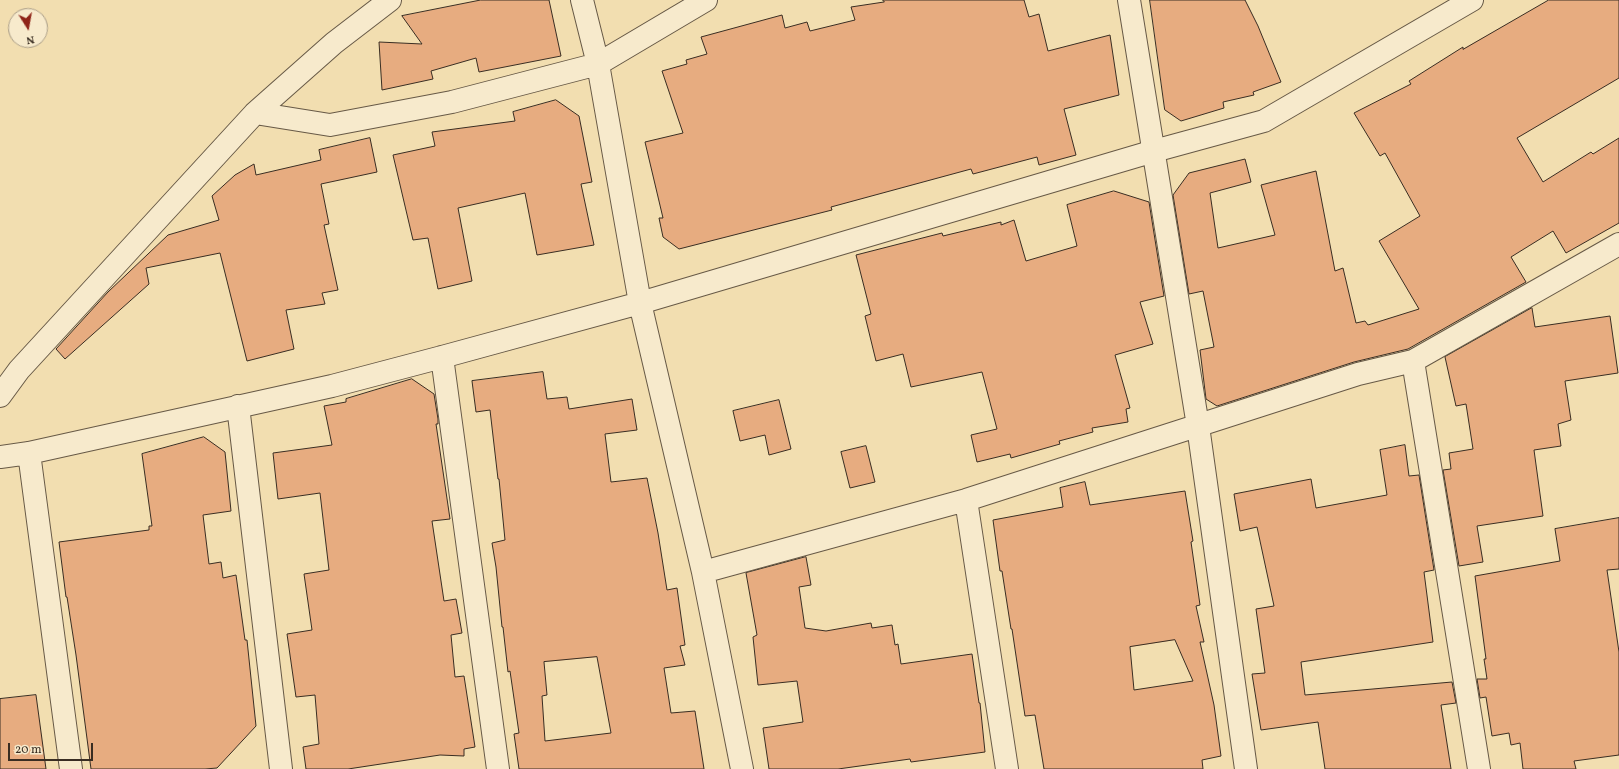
<!DOCTYPE html>
<html>
<head>
<meta charset="utf-8">
<style>
	body { margin:0 }
	#map { position:relative; width:1619px; height:769px; overflow:hidden; background:#f2deb0; font-family:Vollkorn,serif }
	canvas { display:block }
	.north { position:absolute; left:8px; top:8px; width:40px; height:40px; box-sizing:border-box; background:#f7eacc; border:1px solid #ab9e88; border-radius:50%; rotate:169deg; font-size:11px; font-weight:700; line-height:16px; text-align:center; color:#392d22 }
	.north::after { content:''; display:block; margin:auto; width:14px; height:18px; background:#8f2418; clip-path:polygon(50% 0,100% 100%,50% 72%,0 100%) }
	.scale { position:absolute; left:8px; top:743px; width:85px; height:18px; box-sizing:border-box; border:2px solid #392d22; border-top:0; padding-left:5px; font-size:12px; line-height:14px; white-space:nowrap; color:#392d22; -webkit-text-stroke:3px #f7eacc; paint-order:stroke }
</style>
</head>
<body>
<div id="map">
<canvas width="1619" height="769"></canvas>
<div class="north">N</div>
<div class="scale">20 m</div>
</div>
<script>
const ctx = document.querySelector('canvas').getContext('2d');
ctx.lineJoin = 'round';
function paint(path, color) {
  ctx.fillStyle = color;
  ctx.fill(path, 'evenodd');
}
function trace(path, color, width, dash) {
  ctx.strokeStyle = color;
  ctx.lineWidth = width;
  ctx.lineCap = dash ? 'butt' : 'round';
  ctx.setLineDash(dash || []);
  ctx.stroke(path);
}
const building = new Path2D(`
	M481 0H549L561 56 479 72 476 58 431 71 433 79 382 90 379 42 422 44 402 16Z
	M883 0H1024L1029 17 1039 14 1048 51 1110 35 1119 95 1064 109 1076 155 1039 165 1037 157 973 174 971 169 831 207 832 210 679 249 663 237 659 218H663L645 142 683 133 662 71 687 64 686 60 707 54 701 37 782 15 785 28 807 22 810 31 855 20 851 7 884 2Z
	M1150 0H1245L1258 26 1281 82 1253 92 1254 95 1223 102 1224 108 1181 121 1165 110Z
	M1549 0H1619V78L1517 138 1543 182 1591 152 1593 154 1619 138V223L1566 253 1553 231 1511 257 1526 282 1408 349 1354 362 1217 406 1206 399 1200 350 1214 347 1203 291 1189 294 1173 195 1189 173 1245 159 1251 182 1210 193 1218 248 1275 235 1261 185 1316 171 1335 271 1343 268 1356 323 1365 321 1368 325 1419 309 1379 241 1420 216 1385 153 1380 156 1354 113 1411 84 1409 81 1463 47V49Z
	M556 100 579 116 592 182 581 184 594 245 537 255 525 193 458 208 472 281 438 289 428 238 413 240 393 155 435 146 432 132 515 121 513 112Z
	M370 138 377 172 321 184 329 224 324 225 338 290 322 293 325 304 286 310 294 349 247 361 220 253 146 268 149 284 65 359 56 349 108 292 168 235 219 220 212 196 235 175 254 164 256 175 321 160 319 150Z
	M1114 191 1149 202 1164 296 1140 302 1153 344 1115 355 1130 408 1126 409 1128 422 1092 428 1093 432 1059 441 1060 444 1011 458 1010 454 977 462 971 435 997 429 982 372 911 387 903 354 876 361 865 316 871 314 856 255 942 233 943 236 1001 222V225L1014 220 1026 261 1077 246 1067 205Z
	M1532 308 1535 327 1610 316 1618 373 1565 381 1571 420 1558 424 1561 446 1534 450 1543 516 1477 526 1483 562 1459 566 1443 470 1451 469 1449 453 1473 449 1466 404 1456 406 1445 357Z
	M543 372 547 399 567 397 569 409 632 399 637 430 605 434 611 482 647 478 658 533 667 590 677 588 685 645 680 646 685 665 664 668 671 713 695 711 704 769H519L514 734 519 733 510 671 508 672 503 627H502L496 567 492 543 505 540 499 479H498L490 410 476 412 472 381ZM597 657 611 733 545 741 542 696 547 695 544 662Z
	M412 379 434 394 438 419V424H436L450 519 432 521 444 601 456 599 462 633 451 635 455 677 464 676 475 747 464 749V756L440 755 348 769H306L303 747 319 744 315 695 296 697 287 634 312 630 304 574 329 570 320 493 278 499 273 453 332 445 324 406 346 402V399Z
	M779 400 791 449 769 455 765 435 740 441 733 411Z
	M204 437 225 452 231 511 203 515 209 564 221 562 223 578 236 575 245 640H247L256 726 217 768 205 769H91L76 655 67 597H66L59 542 149 530V526H152L142 454Z
	M1405 445 1409 476 1419 475 1434 570 1424 572 1433 642 1301 662 1305 695 1452 682 1456 703 1441 705 1451 769H1325L1318 722 1261 730 1252 674 1265 673 1256 609 1274 606 1257 527 1240 531 1234 494 1311 479 1316 508 1387 495 1380 450Z
	M866 446 875 482 850 488 841 452Z
	M1085 482 1090 505 1185 491 1193 541 1191 542 1200 605 1196 606 1204 642H1200L1214 705 1221 756 1202 760 1203 769H1044L1035 715 1025 716 1012 629H1011L1002 571H1000L993 520 1063 507 1060 488ZM1175 640 1193 681 1134 690 1130 647Z
	M1619 518V569L1607 570 1619 652V755L1574 761 1576 769H1523L1520 743 1511 745 1509 733 1492 736 1486 697 1480 698 1477 679H1487L1484 659H1486L1475 576 1560 561 1555 529Z
	M806 557 811 585 799 587 805 628 826 631 871 623 872 628 892 625 895 645 898 644 901 664 972 654 979 703H980L985 752 911 762 910 759 838 769H769L763 728 803 722 797 681 758 685 753 637 757 635 746 573Z
	M36 695 46 769H0V699Z`);
paint(building, '#e7ac80');
trace(building, '#392d22', 1);
const minor = new Path2D(`
	M582 0 598 64 640 303 703 572 742 769
	M1129 0 1198 426 1246 769
	M255 113 330 125 452 102 598 64 706 0
	M442 357 498 769
	M1413 361 1479 769
	M0 396 19 370 255 113 334 43 390 0
	M238 406 281 769
	M29 453 71 769
	M0 457 29 453 332 386 442 357 640 303 1154 151 1264 121 1472 0
	M966 500 1007 769
	M703 572 966 500 1358 374 1413 361 1619 244`);
trace(minor, '#675946', 24);
trace(minor, '#f7eacc', 22);
</script>
</body>
</html>
